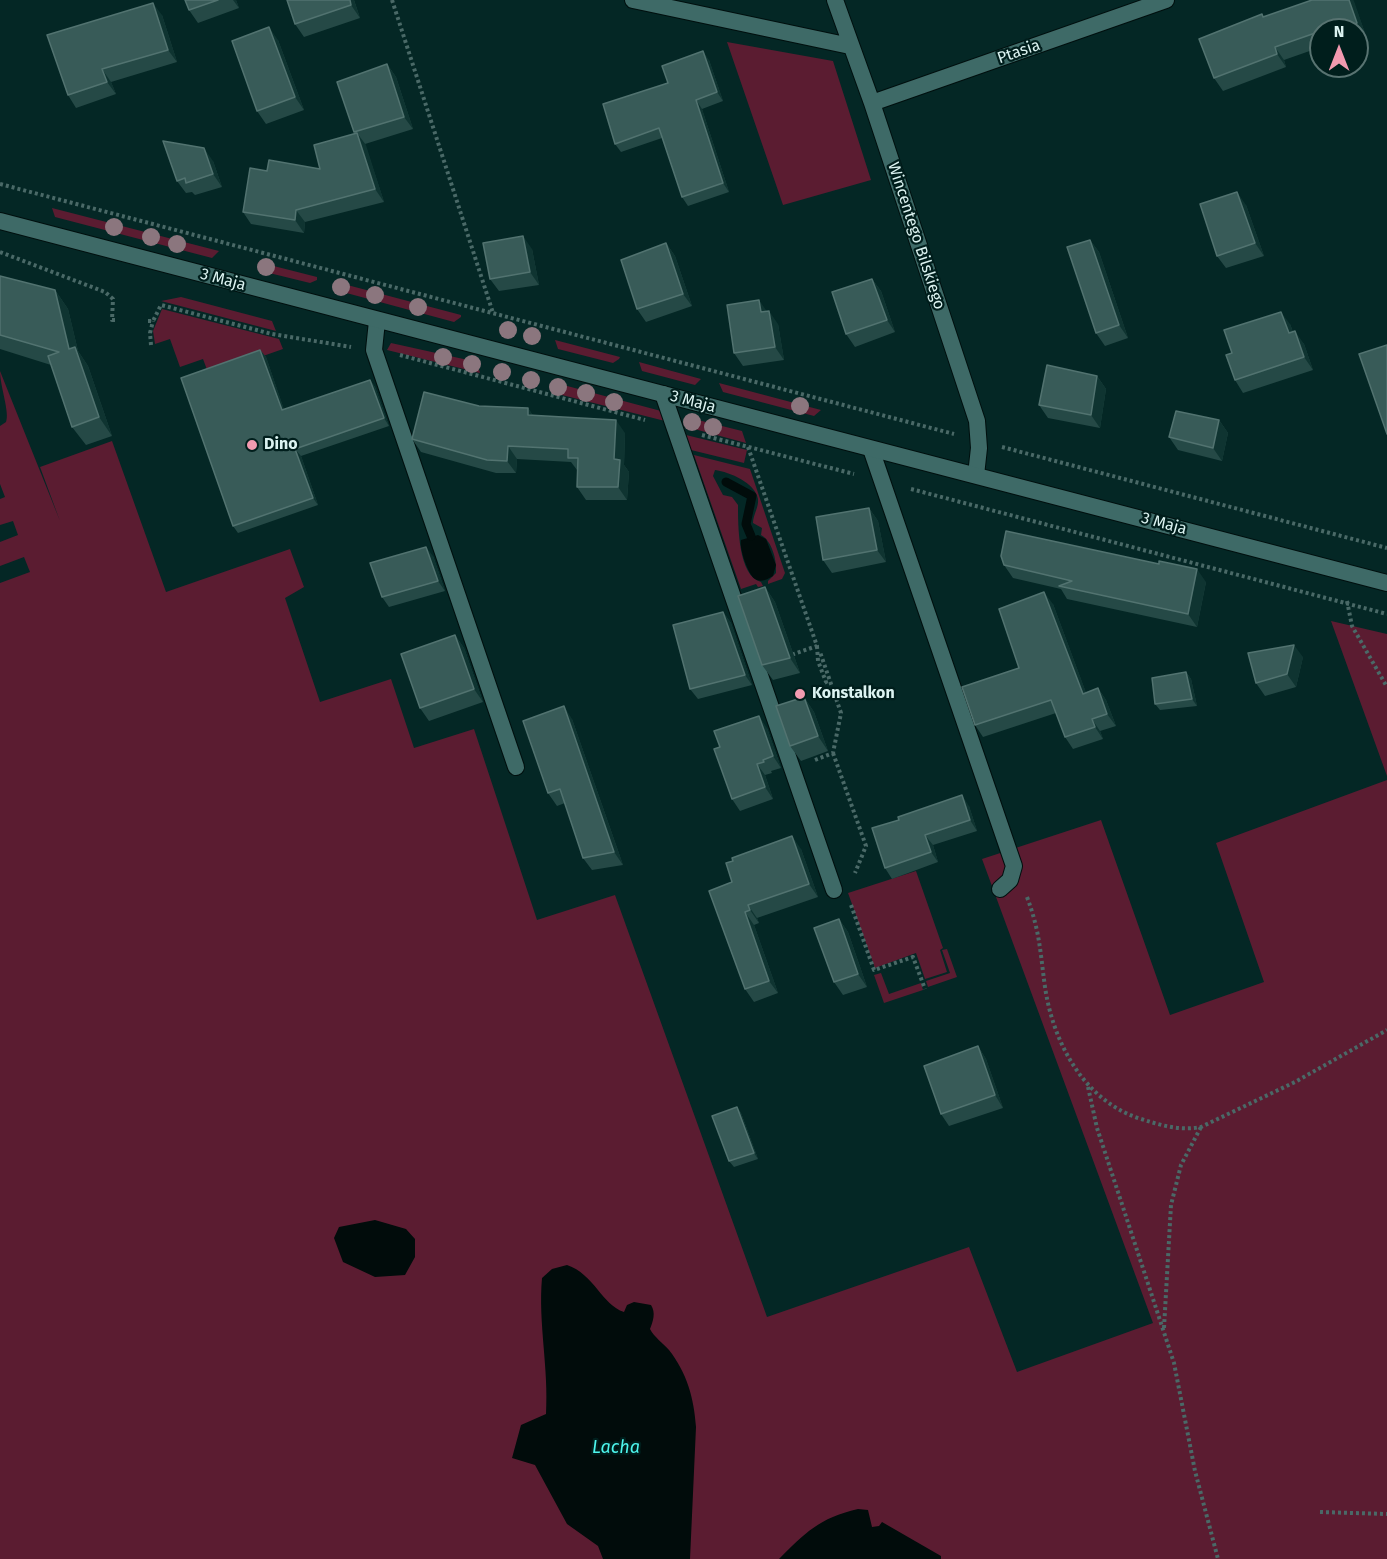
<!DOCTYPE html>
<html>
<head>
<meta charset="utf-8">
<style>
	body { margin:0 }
	#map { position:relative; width:1387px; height:1559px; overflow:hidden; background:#042725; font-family:"Fira Sans",sans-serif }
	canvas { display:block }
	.north { position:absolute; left:1309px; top:18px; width:60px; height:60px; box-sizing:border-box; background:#001e1c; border:2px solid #587371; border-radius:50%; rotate:0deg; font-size:16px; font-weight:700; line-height:24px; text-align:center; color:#dcf3f1 }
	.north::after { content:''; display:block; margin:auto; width:21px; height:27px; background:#f29ab0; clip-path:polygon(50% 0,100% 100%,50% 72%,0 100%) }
</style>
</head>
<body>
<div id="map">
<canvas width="1387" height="1559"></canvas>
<div class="north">N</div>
</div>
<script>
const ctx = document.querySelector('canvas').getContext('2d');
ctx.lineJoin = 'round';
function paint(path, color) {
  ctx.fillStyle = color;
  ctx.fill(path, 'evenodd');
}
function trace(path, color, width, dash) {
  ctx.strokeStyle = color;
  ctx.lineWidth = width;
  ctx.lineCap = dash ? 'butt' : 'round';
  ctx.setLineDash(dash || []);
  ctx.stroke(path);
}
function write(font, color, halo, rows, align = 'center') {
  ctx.font = font + ' "Fira Sans",sans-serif';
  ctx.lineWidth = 4.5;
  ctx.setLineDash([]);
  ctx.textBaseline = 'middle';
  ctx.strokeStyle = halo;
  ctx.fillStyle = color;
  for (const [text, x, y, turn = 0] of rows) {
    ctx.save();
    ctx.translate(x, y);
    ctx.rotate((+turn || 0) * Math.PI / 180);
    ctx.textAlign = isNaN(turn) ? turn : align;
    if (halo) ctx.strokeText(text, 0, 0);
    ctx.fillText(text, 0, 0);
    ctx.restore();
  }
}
paint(new Path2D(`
	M727 42 833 61 871 180 783 205Z
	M52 208 219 251 212 258 55 217Z
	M258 262 317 277V280L310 283 261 271Z
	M336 282 461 315V317L454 322 339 291Z
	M181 297 272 321 276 331 161 301Z
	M162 309 279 339 283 349 209 375 203 359 180 367 170 339 155 344 153 331Z
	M555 340 620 357 619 359 613 363 558 349Z
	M391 343 477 362 480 373 387 350Z
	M639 362 701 379 695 385 642 371Z
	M0 371 60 521 40 467 112 441 166 592 290 549 304 587 285 598 320 702 391 679 414 748 474 729 537 920 615 895 767 1317 969 1247 1017 1372 1153 1323 982 859 1101 820 1170 1015 1264 982 1216 843 1387 780V1559H0V583L30 572 24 557 0 566V542L18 535 13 521 0 525V499L5 497 0 484V426L6 422C10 413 0 386 0 371Z
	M556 383 661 411 665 421 554 393Z
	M719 383 821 410 814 416 723 392Z
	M690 418 742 431 746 443 687 427Z
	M686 435 747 450 744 463 691 450Z
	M694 455 750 469 785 573 782 579 768 584V581L776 573C777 560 772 541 761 535L762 528 753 523C753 515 759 507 758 499 755 483 730 472 715 470L713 476 723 495 732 497 738 505C738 525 738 576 761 582L763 586 758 587 756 584 741 589Z
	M1331 621 1387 634V776Z
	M916 871 943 948 940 950 947 972 925 979 916 953 875 968 848 893Z
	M947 949 957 977 928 987 926 981 950 973 942 950Z
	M881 973 889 994 921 983 923 990 884 1003 874 975Z`), '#5b1c31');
paint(new Path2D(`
	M758 535 766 539 776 565 773 576C768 579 761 583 755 579 748 575 739 548 741 540Z
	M375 1220 406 1229 415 1239V1257L405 1275 375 1277 343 1262 334 1238 339 1227Z
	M567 1265C594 1274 602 1305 624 1312L627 1305 634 1302 651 1305C656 1313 653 1321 650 1329 654 1337 663 1343 669 1350 687 1373 694 1398 696 1427L690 1559H603L598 1546 567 1524 535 1465 512 1458 521 1425 546 1414C549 1369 538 1323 542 1278L552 1269Z
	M858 1509 868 1510 872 1527 879 1526 882 1522 941 1556V1559H779C805 1533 819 1518 858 1509Z`), '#010c0b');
trace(new Path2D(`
	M726 482 752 496 746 524 751 536`), '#010c0b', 9);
const service = new Path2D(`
	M377 321 374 350 516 767
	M663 394 834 890
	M871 449 1014 866 1010 880 1000 889`);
const minor = new Path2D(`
	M633 0 850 46
	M835 0 872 103 977 421 979 448 976 475
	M872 103 1166 0`);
const tertiary = new Path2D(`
	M0 221 1387 583`);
trace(service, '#000f0e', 18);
trace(minor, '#000f0e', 18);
trace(tertiary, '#000f0e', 18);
trace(new Path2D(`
	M392 0 493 313
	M0 184 954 434
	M0 252 105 292 113 299 112 320H118
	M148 321H153L161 305 272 334 351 347
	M151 345 150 333 153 321
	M400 355 645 420
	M702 435 854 474
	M748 447 817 646 791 655
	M1002 447 1387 548
	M911 489 1387 614
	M1347 601 1352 626 1387 687
	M817 646 818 661 826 682 822 684
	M833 753 866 846 855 873
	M815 760 833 753 841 713 820 652
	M1027 897C1040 932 1040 951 1045 987 1053 1042 1083 1099 1138 1118 1160 1125 1178 1131 1201 1127L1295 1082 1387 1030
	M851 905 874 970 913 957 925 989
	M1088 1087 1097 1128 1174 1363 1195 1471 1218 1559
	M1164 1328 1171 1205 1181 1165 1201 1127
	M1320 1512 1387 1514`), '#4a6967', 4, [3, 3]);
trace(service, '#3e6a67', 16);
trace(minor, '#3e6a67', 16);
trace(tertiary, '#3e6a67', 16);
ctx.fillStyle = '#8b767e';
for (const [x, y] of [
	[114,227],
	[151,237],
	[177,244],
	[266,267],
	[341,287],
	[375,295],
	[418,307],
	[508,330],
	[532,336],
	[443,357],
	[472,364],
	[502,372],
	[531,380],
	[558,387],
	[586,393],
	[614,402],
	[800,406],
	[692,422],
	[713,427]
]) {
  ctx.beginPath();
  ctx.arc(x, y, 9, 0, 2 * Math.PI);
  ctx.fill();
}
paint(new Path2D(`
	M185 0H236L239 8 198 23 189 10Z
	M287 0H354L360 18 304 37 295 24Z
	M1312 0H1353L1366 36 1357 39V30H1321V47L1284 60 1286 67 1223 91 1214 78 1263 17Z
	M162 15 177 62 111 82 116 94 76 108 68 95Z
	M278 40 304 110 266 124 257 111Z
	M709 60 723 101 702 109 729 192 688 206 682 197 662 138 621 152 615 144 668 83Z
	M387 64 396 77 413 129 365 144 384 202 305 222 304 233 251 224 243 212 267 171 320 169 355 133 354 132Z
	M213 161 222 187 195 195 192 192 186 193 177 181Z
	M1246 205 1264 256 1226 268 1217 256Z
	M1090 240 1099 252 1128 338 1105 346 1096 333Z
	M666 243 675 256 692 306 646 322 637 309Z
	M532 249 539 285 499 291 490 279Z
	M0 276 55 290 68 309 78 351 88 366 112 436 86 445 72 427 51 365 0 349Z
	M872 279 881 291 895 332 855 347 846 334Z
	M778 324 784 360 743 366 734 353Z
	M1290 324 1293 332 1304 344 1313 370 1243 393 1235 380 1232 353Z
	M260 350 266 357 284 410 370 380 375 387 389 426 301 456 318 505 238 533 233 526Z
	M1097 376 1106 389 1100 428 1048 418 1039 405Z
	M528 408 533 416 625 433 624 465 629 472 627 500H586L577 487V470L571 462 517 459 516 473H496L421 452 412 439Z
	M1219 420 1228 433 1222 461 1178 450 1169 437Z
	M869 508 878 521 886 562 832 573 823 560Z
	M433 556 445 591 389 607 382 597Z
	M1004 565 1206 582 1197 627 1067 599 1061 589 1013 578Z
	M765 587 775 602 800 673 773 680 762 665Z
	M1053 604 1086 693 1098 688 1106 700 1116 726 1100 731 1103 739 1073 749 1065 737 1056 713 983 737 975 725 1019 668Z
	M723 612 731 623 752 685 698 699 690 689Z
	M455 635 464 648 483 702 429 721 420 708Z
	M1303 657 1296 687 1265 696 1256 683Z
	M1186 672 1191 679 1197 706 1160 710 1155 704Z
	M804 697 814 712 828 751 801 761 790 746Z
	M572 719 623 865 592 870 583 858 565 803 557 806 548 793Z
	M767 728 781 768 771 771 772 773 765 775 773 799 740 811 732 799 720 747Z
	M969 806 977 831 933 845 938 862 892 879 885 868 872 828Z
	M801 849 818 897 757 918 759 923 754 925 778 993 754 1002 745 989 732 882Z
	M839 919 848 932 867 987 843 995 834 982Z
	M978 1046 986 1059 1003 1108 949 1126 941 1114Z
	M737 1107 741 1113 758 1159 734 1167 729 1161Z`), '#254946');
paint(new Path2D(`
	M233 0H236L239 8Z
	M350 0H354L360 18 351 5Z
	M1349 0H1353L1354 1 1366 36 1357 23Z
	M153 3 162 15 177 62 168 50Z
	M269 27 278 40 304 110 295 97Z
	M1275 47 1284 60 1286 67 1277 54Z
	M703 51 709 60 723 101 717 92Z
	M387 64 396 77 413 129 404 117Z
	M102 69 111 82 116 94 107 82Z
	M696 100 702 109 729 192 723 183Z
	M357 133 366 145 384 202 375 189Z
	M204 148 213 161 222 187 213 174Z
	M1237 192 1246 205 1264 256 1255 243Z
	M296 210 305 222 304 233 295 220Z
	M523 236 532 249 539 285 530 272Z
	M1090 240 1099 252 1128 338 1119 325Z
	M666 243 675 256 692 306 683 294Z
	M872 279 881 291 895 332 887 320Z
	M55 290 68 309 78 351 88 366 112 436 99 417 69 349Z
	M759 300 768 313 761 312Z
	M769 311 778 324 784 360 775 347Z
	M1281 312 1290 324 1298 346 1289 333Z
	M1295 331 1304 344 1313 370 1304 357Z
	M260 350 266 357 287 418 282 410Z
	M1097 376 1106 389 1100 428 1091 415Z
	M370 380 375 387 389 426 384 418Z
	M528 408 537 421 528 415Z
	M616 420 625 433 624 465 629 472 627 500 618 487 614 459Z
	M1219 420 1228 433 1222 461 1213 448Z
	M508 446 517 459 516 473 507 461Z
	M295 449 301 456 318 505 313 498Z
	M869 508 878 521 886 562 877 550Z
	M426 547 433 556 445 591 438 581Z
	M1197 569 1206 582 1197 627 1188 614Z
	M765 587 775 602 800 673 790 658Z
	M1044 592 1053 604 1091 706 1083 694Z
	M723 612 731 623 752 685 745 675Z
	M455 635 464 648 483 702 474 689Z
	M1294 645 1303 657 1296 687 1287 674Z
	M1186 672 1191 679 1197 706 1192 699Z
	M1098 688 1106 700 1116 726 1107 714Z
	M804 697 814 712 828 751 818 736Z
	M564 706 572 719 623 865 614 852Z
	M759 716 767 728 781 768 773 756Z
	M1092 719 1100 731 1103 739 1095 727Z
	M757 764 765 775 773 799 765 787Z
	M962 795 969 806 977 831 970 820Z
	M925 835 933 845 938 862 931 852Z
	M792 836 801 849 818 897 809 884Z
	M748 905 757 918 759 923 750 910Z
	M745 912 754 925 778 993 769 981Z
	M839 919 848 932 867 987 858 974Z
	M978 1046 986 1059 1003 1108 995 1095Z
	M737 1107 741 1113 758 1159 754 1153Z`), '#0f3431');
const building = new Path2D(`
	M185 0H218L189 10Z
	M287 0H350L351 5 295 24Z
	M1312 0H1349L1357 23 1337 30H1331L1330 28 1321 30V31L1275 47 1277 54 1214 78 1199 39 1262 14 1263 17Z
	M153 3 168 50 102 69 107 82 68 95 47 35Z
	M269 27 295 97 257 111 232 41Z
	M703 51 717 92 696 100 723 183 682 197 659 128 615 144 603 104 668 83 662 66Z
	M387 64 404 117 354 132 337 82Z
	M357 133 375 189 296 210 295 220 243 212 250 168 267 171 269 160 320 169 314 145Z
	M163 141 204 148 213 174 186 183 185 178 177 181Z
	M1237 192 1255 243 1217 256 1200 204Z
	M523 236 530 272 490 279 483 243Z
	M1090 240 1119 325 1096 333 1067 247Z
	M666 243 683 294 637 309 621 260Z
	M0 276 55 290 69 349 75 347 99 417 72 427 48 356 59 352 0 335Z
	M872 279 887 320 846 334 832 292Z
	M759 300 761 312 769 311 775 347 734 353 727 305Z
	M1281 312 1289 333 1295 331 1304 357 1235 380 1226 355 1232 353 1224 330Z
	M1387 345V434L1359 354Z
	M260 350 282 410 370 380 384 418 295 449 313 498 233 526 181 378Z
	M1047 365 1097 376 1091 415 1039 405Z
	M424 392 479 406 528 408V415L616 420 614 459 620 460 618 487H577L578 458H568V449L508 446 507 461 487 460 412 439Z
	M1176 411 1219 420 1213 448 1169 437Z
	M869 508 877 550 823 560 816 517Z
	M1006 531 1159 564V561L1197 569 1188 614 1059 586 1072 581 1004 565 1001 556Z
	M426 547 438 581 382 597 370 563Z
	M765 587 790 658 762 665 738 596Z
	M1044 592 1083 694 1098 688 1107 714 1092 719 1095 727 1065 737 1051 700 975 725 962 687 1019 668 999 609Z
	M723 612 745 675 690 689 673 625Z
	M455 635 474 689 420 708 401 654Z
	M1294 645 1287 674 1256 683 1248 653Z
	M1186 672 1192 699 1155 704 1152 678Z
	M804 697 818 736 790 746 776 706Z
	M564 706 614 852 583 858 560 789 548 793 523 721Z
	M759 716 773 756 763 760 764 762 757 764 765 787 732 799 714 749 720 747 714 731Z
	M962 795 970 820 925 835 931 852 885 868 872 828 899 820 898 817Z
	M792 836 809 884 748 905 750 910 745 912 769 981 745 989 709 891 732 882 726 863 733 861 732 858Z
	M839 919 858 974 834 982 814 928Z
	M978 1046 995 1095 941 1114 924 1066Z
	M737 1107 754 1153 729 1161 712 1116Z`);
paint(building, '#385b58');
trace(building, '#527370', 1.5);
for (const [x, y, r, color] of [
	[252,445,6,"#f29ab0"],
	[800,694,6,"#f29ab0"]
]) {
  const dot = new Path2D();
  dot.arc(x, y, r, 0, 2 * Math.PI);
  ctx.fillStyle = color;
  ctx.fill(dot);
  trace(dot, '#001e1c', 2);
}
write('16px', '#dcf3f1', '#001e1c', [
	["Ptasia",1019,52,-19],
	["Wincentego Bilskiego",916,236,72],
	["3 Maja",223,280,15],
	["3 Maja",693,402,15],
	["3 Maja",1164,524,15]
]);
write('bold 16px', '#dcf3f1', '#001e1c', [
	["Dino",264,445],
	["Konstalkon",812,694]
], 'left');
write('italic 18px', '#4df6ed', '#001e1c', [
	["Lacha",616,1448]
]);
</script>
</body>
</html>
